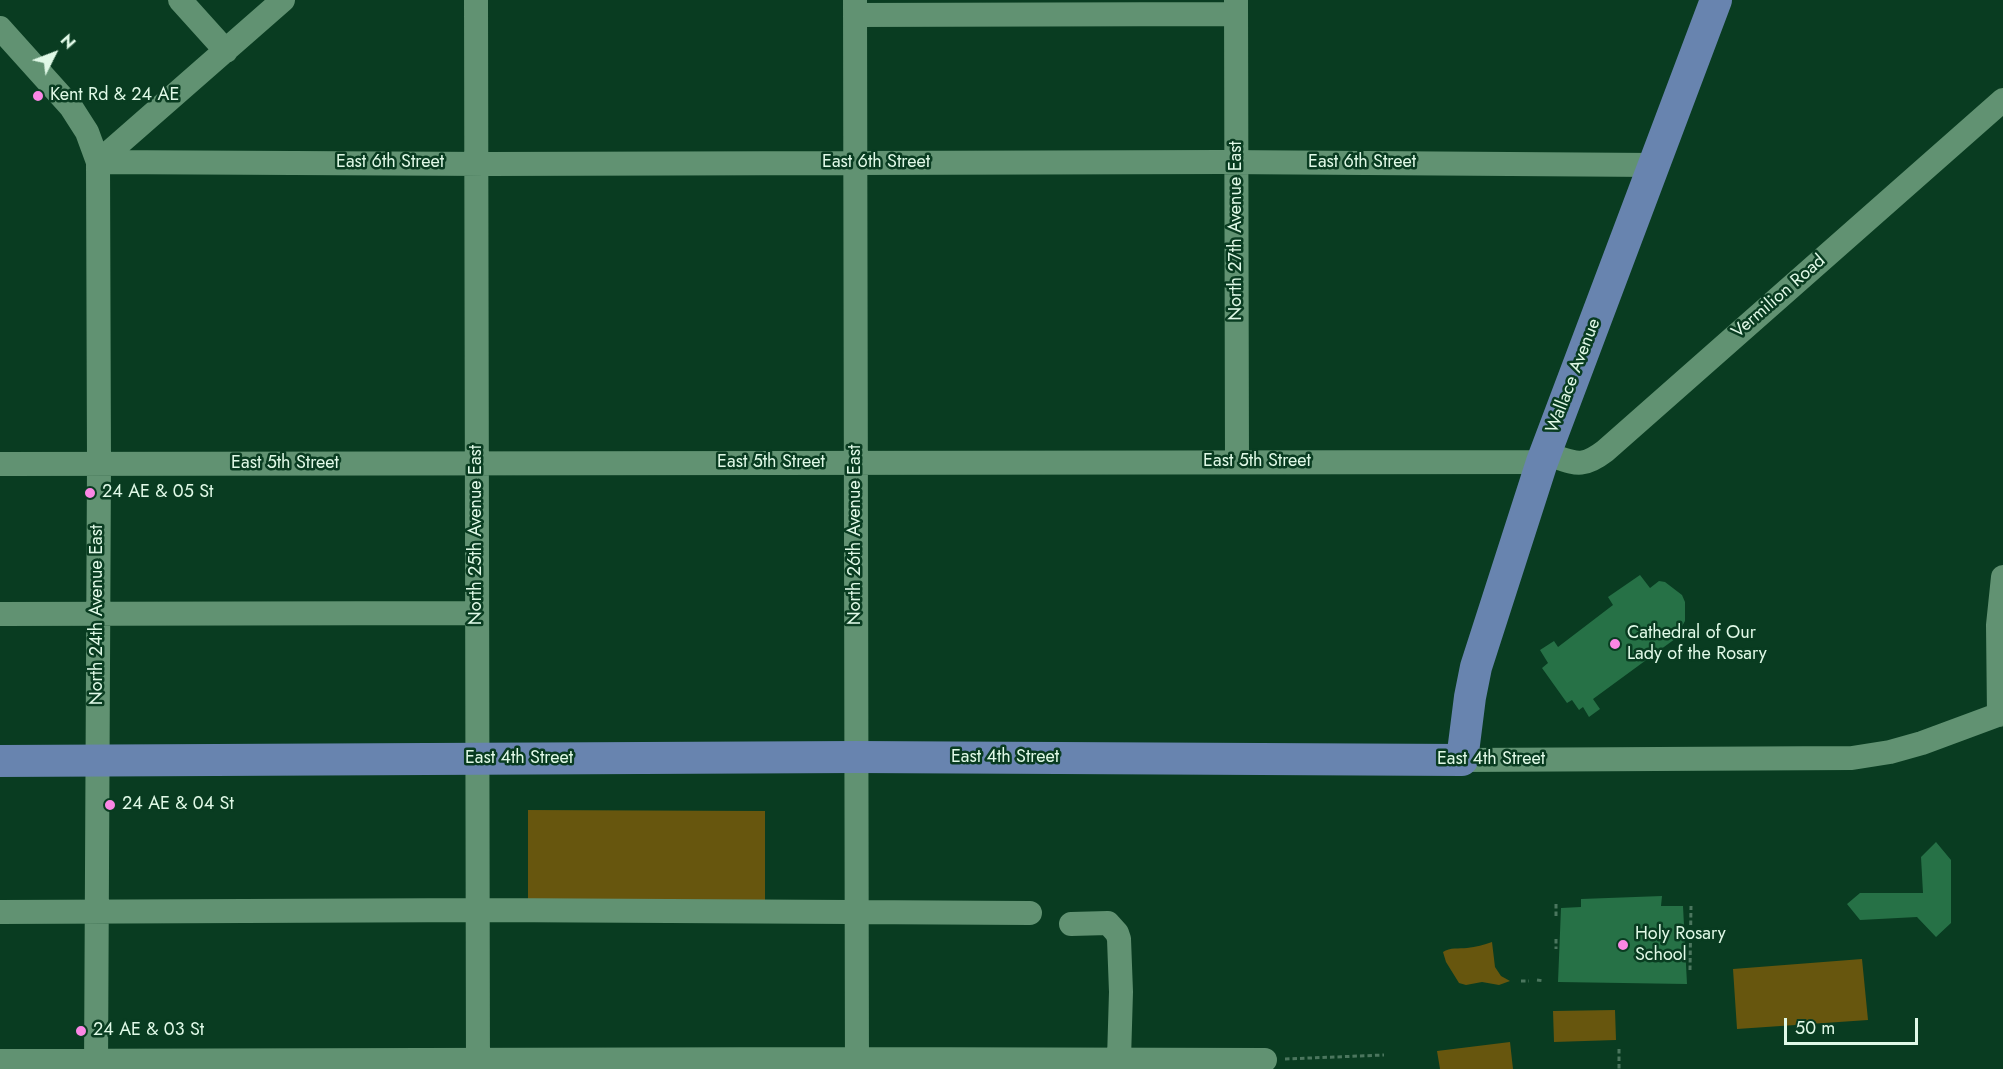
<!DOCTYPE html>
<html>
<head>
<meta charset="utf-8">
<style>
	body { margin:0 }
	#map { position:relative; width:2003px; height:1069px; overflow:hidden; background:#093c21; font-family:Jost,sans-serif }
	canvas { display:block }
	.north { position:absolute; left:24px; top:24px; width:60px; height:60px; -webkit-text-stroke:4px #093c21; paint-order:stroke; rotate:48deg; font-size:16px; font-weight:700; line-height:24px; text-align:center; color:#e0f9e7 }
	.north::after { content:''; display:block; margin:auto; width:21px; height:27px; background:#e0f9e7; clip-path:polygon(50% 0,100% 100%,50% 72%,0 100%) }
	.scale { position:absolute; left:1784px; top:1018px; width:134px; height:27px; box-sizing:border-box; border:3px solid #e0f9e7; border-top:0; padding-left:8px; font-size:18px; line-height:21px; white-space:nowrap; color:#e0f9e7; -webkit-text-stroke:4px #093c21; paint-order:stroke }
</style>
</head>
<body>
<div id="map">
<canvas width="2003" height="1069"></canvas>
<div class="north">N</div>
<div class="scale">50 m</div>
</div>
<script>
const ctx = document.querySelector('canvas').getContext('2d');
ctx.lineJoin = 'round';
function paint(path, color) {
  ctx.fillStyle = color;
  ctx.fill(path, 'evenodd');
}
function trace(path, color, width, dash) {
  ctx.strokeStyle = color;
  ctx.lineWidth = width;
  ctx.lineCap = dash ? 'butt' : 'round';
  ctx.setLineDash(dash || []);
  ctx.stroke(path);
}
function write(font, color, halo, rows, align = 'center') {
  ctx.font = font + ' Jost,sans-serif';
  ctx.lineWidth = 5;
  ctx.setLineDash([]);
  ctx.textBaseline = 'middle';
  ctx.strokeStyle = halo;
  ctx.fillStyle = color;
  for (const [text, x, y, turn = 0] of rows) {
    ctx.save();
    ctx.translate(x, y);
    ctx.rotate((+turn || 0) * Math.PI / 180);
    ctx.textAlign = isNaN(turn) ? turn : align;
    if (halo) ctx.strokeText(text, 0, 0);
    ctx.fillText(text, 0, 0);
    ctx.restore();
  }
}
paint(new Path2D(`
	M528 810 765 811V906L528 904Z
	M1492 942 1495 967 1501 976 1510 981 1499 985 1482 982 1466 985 1459 983 1446 962 1443 952C1450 947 1459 949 1467 948 1476 947 1484 945 1492 942Z
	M1862 959 1868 1020 1737 1029 1733 969Z
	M1615 1010 1616 1040 1554 1042 1553 1011Z
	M1510 1042 1513 1069H1440L1437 1051Z`), '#67560e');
paint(new Path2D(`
	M1640 575 1650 588 1659 581 1665 582 1682 595 1685 602V621L1678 633 1679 636 1593 699 1600 709 1589 717 1583 707 1579 710 1572 700 1567 703 1542 668 1548 663 1540 650 1554 641 1558 647 1613 605 1608 597Z
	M1936 842 1951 860V923L1936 937 1917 917 1860 920 1847 904 1860 893H1923L1921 857Z
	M1662 896 1661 906H1683L1687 984 1558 982 1561 908 1581 907V899Z`), '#267146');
trace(new Path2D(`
	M1556 916V901
	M1556 939V949
	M1690 970 1691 906
	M1537 980 1544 981
	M1521 981H1529
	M1619 1049V1069
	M1285 1059 1384 1055`), '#4b765e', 3, [4.5, 3]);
trace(new Path2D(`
	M180 0 226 51
	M476 0 478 1069
	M855 0 857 1069
	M1236 0 1237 462
	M856 15 1236 14
	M0 28 71 107 87 132 98 162 99 464 96 1069
	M98 162 488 164 1222 162 1654 165
	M98 162 283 0
	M1545 454C1573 461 1579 471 1605 451L2003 100
	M0 464 1542 462
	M0 614 476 613
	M1999 715 1998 625 2003 577
	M1462 760 1852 758 1890 752 1922 743 2003 713
	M0 912 489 910 1030 913
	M1071 924 1108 923 1117 933 1119 939 1121 992 1119 1059
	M0 1061 845 1059 1265 1060`), '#619272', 24);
trace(new Path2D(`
	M0 761 856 757 1462 760 1470 697 1476 667 1542 462 1716 0`), '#6884af', 32);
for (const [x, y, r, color] of [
	[38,96,6,"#fb87e5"],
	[90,493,6,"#fb87e5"],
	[1615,644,6,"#fb87e5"],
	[110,805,6,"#fb87e5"],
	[1623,945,6,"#fb87e5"],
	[81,1031,6,"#fb87e5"]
]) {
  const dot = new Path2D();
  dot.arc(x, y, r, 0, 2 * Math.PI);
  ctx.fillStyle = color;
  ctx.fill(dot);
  trace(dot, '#093c21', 2);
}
write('18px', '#e0f9e7', '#093c21', [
	["Kent Rd & 24 AE",50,96],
	["24 AE & 05 St",102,493],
	["Cathedral of Our",1627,634],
	["Lady of the Rosary",1627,655],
	["24 AE & 04 St",122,805],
	["Holy Rosary",1635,935],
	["School",1635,956],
	["24 AE & 03 St",93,1031]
], 'left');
write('18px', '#e0f9e7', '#093c21', [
	["East 6th Street",390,163],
	["East 6th Street",876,163],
	["East 6th Street",1362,163],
	["North 27th Avenue East",1237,231,-90],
	["Vermilion Road",1779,297,-41],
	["Wallace Avenue",1574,376,-69],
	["East 5th Street",1257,462],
	["East 5th Street",771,463],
	["East 5th Street",285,464],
	["North 25th Avenue East",477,535,-90],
	["North 26th Avenue East",856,535,-90],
	["North 24th Avenue East",98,615,-90],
	["East 4th Street",1005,758],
	["East 4th Street",519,759],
	["East 4th Street",1491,760]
]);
</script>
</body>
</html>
